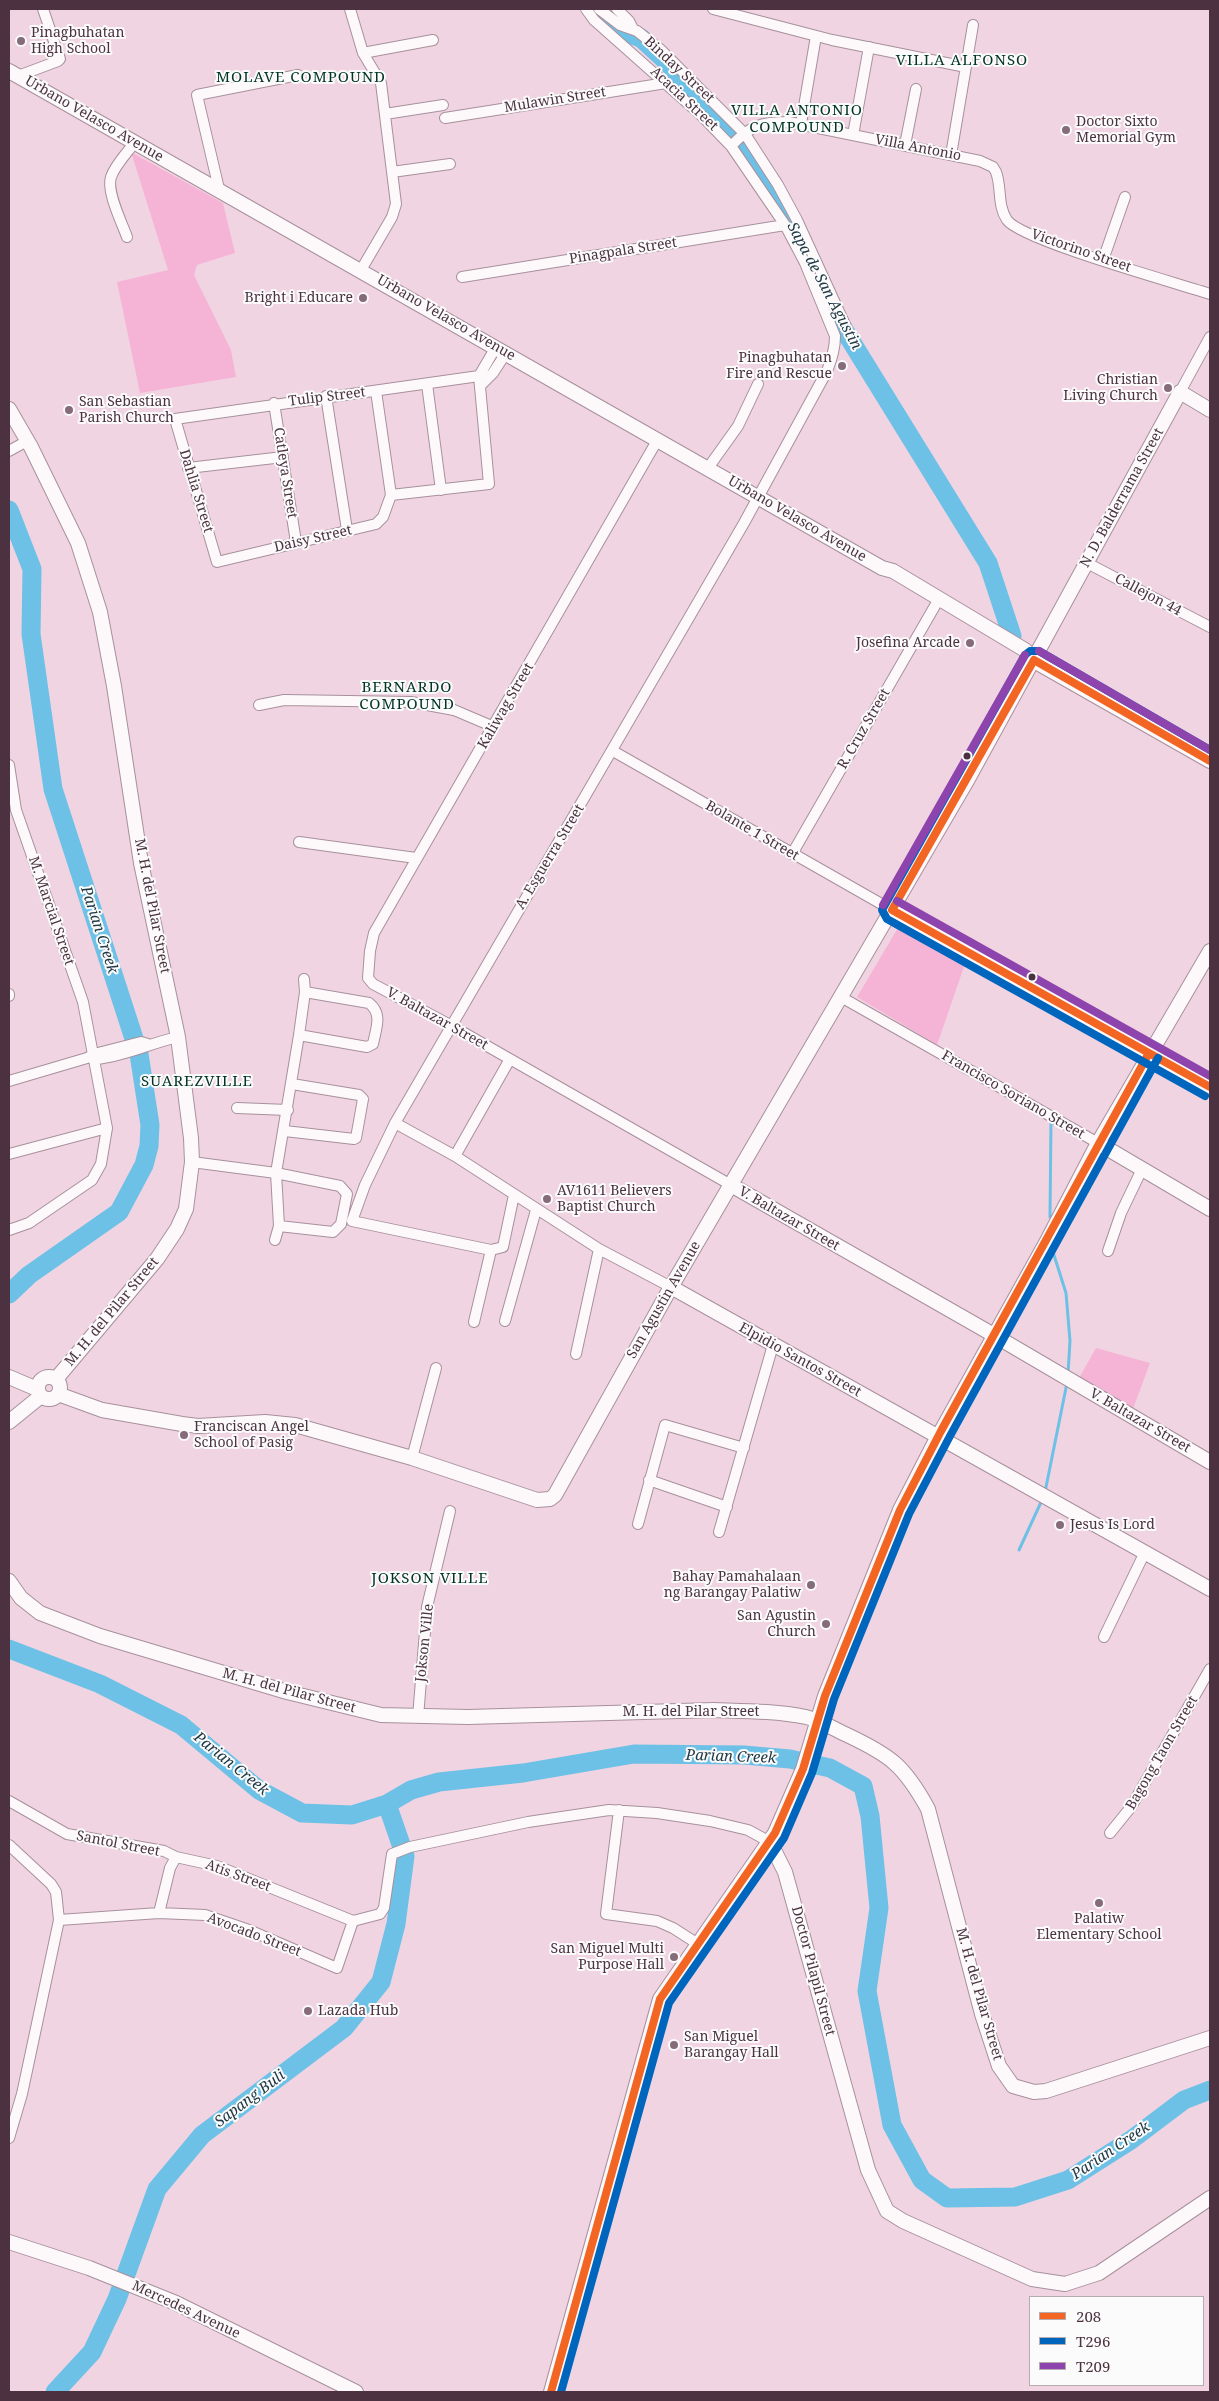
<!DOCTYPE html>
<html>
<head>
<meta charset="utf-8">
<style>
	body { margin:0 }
	#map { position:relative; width:1219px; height:2401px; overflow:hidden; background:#f1d4e2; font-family:"Noto Serif",serif }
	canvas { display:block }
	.frame { position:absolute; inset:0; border:10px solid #4c3240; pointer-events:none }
	.legend { position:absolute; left:1029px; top:2296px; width:175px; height:90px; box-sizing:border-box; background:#fbfbfb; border:1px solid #b5abb0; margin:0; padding:6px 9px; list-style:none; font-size:15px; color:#4c3240 }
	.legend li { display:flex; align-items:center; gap:10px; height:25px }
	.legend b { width:25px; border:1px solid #b5abb0 }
</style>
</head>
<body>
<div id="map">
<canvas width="1219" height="2401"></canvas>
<div class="frame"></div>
<ul class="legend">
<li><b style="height:6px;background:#f26522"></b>208</li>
<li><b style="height:6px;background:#0065bd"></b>T296</li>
<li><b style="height:6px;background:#8e44ad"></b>T209</li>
</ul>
</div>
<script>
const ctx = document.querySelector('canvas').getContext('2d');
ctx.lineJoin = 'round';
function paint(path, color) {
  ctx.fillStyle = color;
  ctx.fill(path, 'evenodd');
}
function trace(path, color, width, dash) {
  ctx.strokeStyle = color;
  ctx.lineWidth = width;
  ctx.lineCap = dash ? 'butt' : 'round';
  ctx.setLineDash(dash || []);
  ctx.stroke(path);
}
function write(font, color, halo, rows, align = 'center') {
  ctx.font = font + ' "Noto Serif",serif';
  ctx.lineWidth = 4;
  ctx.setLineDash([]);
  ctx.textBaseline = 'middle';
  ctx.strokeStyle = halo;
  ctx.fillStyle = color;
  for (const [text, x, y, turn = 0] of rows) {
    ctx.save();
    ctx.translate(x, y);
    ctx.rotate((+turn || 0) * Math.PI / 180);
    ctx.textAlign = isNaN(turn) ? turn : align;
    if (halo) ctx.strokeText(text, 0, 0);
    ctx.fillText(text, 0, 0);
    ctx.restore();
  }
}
paint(new Path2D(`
	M131 152 223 203 235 253 197 265 194 275 231 350 236 377 140 393 117 282 168 270Z
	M902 921 967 958 937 1045 857 997Z
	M1096 1348 1150 1363 1133 1409 1079 1378Z`), '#f5b4d6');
trace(new Path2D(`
	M1050 1217 1051 1120
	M1053 1252 1066 1293 1070 1341 1068 1374
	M1045 1492 1067 1383
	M1019 1550 1042 1500`), '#6dc1e6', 3);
trace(new Path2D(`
	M592 9 604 21 620 31 641 38 665 60 729 128 747 151 781 203 838 320 988 563 1012 636
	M9 510 32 569 31 634 53 789 139 1054 150 1125 149 1146 144 1165 119 1212 29 1275 9 1294
	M9 1649 100 1684 181 1725 259 1790 302 1813 352 1815 387 1804 411 1790 439 1782 523 1773 634 1754 744 1755 790 1759 830 1768 863 1786 870 1816 879 1908 867 1991 892 2125 922 2180 947 2198 1015 2197 1068 2180 1131 2140 1184 2100 1210 2090
	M55 2392 92 2352 117 2299 157 2189 202 2135 344 2028 381 1982 396 1924 405 1856 387 1804`), '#6dc1e6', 19);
const street = new Path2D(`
	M350 9 363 53 381 83 396 204 392 217 361 270
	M599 9 620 25 637 31 661 50 745 134 778 185 797 220 847 329
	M617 9 629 21 633 29
	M713 9 832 40 966 67
	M363 53 433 40
	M18 76 58 61 60 59 43 9
	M385 114 443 105
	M445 118 666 83
	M801 124 816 36
	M853 135 869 47
	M905 145 916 89
	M731 146C751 125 761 122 789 122L980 161 993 167 996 172C1002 188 997 205 1007 220 1021 240 1177 283 1210 294
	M951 155 973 25
	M392 172 450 164
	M219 189 197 95 298 75
	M127 237C122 223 106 191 111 177 115 165 127 153 135 142
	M1103 260 1125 197
	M462 277 785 225
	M479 376 496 347
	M427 384 441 490
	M480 386 493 373 506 353
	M376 391 391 495 383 517 376 524 217 562 175 419 479 376
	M1180 392 1210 337
	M326 396 347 530
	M274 403 296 542
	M658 439 374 933 370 951 368 978 373 984 452 1026 731 1185
	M9 451 27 441
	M188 468 283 457
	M708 468 738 426 758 384
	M391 495 489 484 479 376
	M1087 563 1210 627
	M259 705 284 700 411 702 454 710 494 727
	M613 751 892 910
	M9 765 16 810 83 1002 107 1128 101 1164 92 1180 29 1223 9 1230
	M299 842 416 858
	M792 854 936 604
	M9 994V996
	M841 997 1098 1143
	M299 1035 367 1047 373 1044C376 1028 383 1014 369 1003L305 992
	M96 1059C126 1056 150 1043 178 1037
	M9 1081 87 1058 94 1054 141 1042 148 1044
	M237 1108 288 1110
	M395 1123 455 1156 599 1249 671 1287
	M285 1131 354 1139 356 1138 363 1099 359 1095 292 1084
	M9 1154 107 1128
	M455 1156 510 1059
	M192 1162 276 1173 340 1186 347 1194 341 1224 333 1232 279 1226
	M514 1195 503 1247 491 1250 352 1221 365 1185 395 1123 744 523 827 371C832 359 835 349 835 336L805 263 785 225 731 146 701 115 594 20 586 9
	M275 1240 279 1226 276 1173 299 1035 305 992 304 979
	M1108 1251 1121 1213 1142 1169
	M505 1321 536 1210
	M474 1322 491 1250
	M576 1354 599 1249
	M412 1458 436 1368
	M649 1480 727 1507
	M638 1524 665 1425 744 1448
	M719 1532 773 1345
	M1104 1637 1145 1552
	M418 1717 427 1607 450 1511
	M9 1801 67 1834 164 1851 176 1857 217 1866 353 1921
	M619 1810 606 1914 657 1921 673 1928 698 1944
	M1110 1833 1131 1807 1210 1669
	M9 1845 51 1884 56 1892 59 1920 22 2094 9 2138
	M159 1913 170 1868 176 1857
	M59 1920 159 1913 205 1915 249 1930 337 1968 353 1921
	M353 1921 380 1914 384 1908 392 1854 410 1847 528 1822 609 1810 657 1813 710 1821 748 1830 770 1842`);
const secondary = new Path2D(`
	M9 71 882 568 893 571 1025 650 1034 660
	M9 409 31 447 78 543 100 612 114 686 141 863 178 1037 191 1138 192 1162 186 1209 177 1229 157 1259 56 1379
	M1027 657 1210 761
	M892 910 1210 1087
	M1098 1143 1210 1209
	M731 1185 985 1330 1210 1462
	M671 1287 1210 1589
	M38 1388a11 11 0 1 1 22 0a11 11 0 1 1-22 0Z
	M9 1377 37 1389
	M58 1394 102 1410 182 1424 198 1426 265 1422 295 1425 412 1458 537 1500 550 1499 555 1495 671 1287 968 779 1180 392 1210 410
	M9 1422 41 1396
	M9 1581 21 1598 40 1613 100 1636 287 1692 381 1715 468 1717 714 1710C744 1711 776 1711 806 1717 820 1720 832 1728 845 1734 890 1755 904 1765 928 1809L982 2014 999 2066 1013 2086 1034 2092 1046 2091 1210 2038
	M770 1842 785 1872 868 2170 887 2211 903 2221 1032 2279 1065 2284 1099 2273 1210 2198
	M9 2242 89 2268 176 2303 356 2392
	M551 2392 660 1999 775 1833 803 1769 825 1696 900 1510 934 1444 1046 1243 1098 1143 1210 951`);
trace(street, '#a7909c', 12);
trace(secondary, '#a7909c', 16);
trace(street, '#fdf9fb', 10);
trace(secondary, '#fdf9fb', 14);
trace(new Path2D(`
	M1034 660 1210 761
	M892 910 1210 1087
	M892 910 1034 660
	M551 2392 660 1999 775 1833 803 1769 825 1696 900 1510 941 1431 1149 1053`), '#f26522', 8);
trace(new Path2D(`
	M1205 1096 887 919 882 910 1025 655 1030 651H1039L1210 750
	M561 2392 669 2003 784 1838 812 1773 834 1699 909 1514 950 1436 1158 1058`), '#0065bd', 8);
trace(new Path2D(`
	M1039 651 1210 750
	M897 901 1210 1076
	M883 905 1025 655`), '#8e44ad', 8);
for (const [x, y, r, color] of [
	[21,41,5,"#866b79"],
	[1066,130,5,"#866b79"],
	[363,298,5,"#866b79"],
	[842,366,5,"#866b79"],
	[1168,388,5,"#866b79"],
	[69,410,5,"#866b79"],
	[970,643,5,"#866b79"],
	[967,756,4.5,"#4c3240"],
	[1032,977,4.5,"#4c3240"],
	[547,1199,5,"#866b79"],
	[184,1435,5,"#866b79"],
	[1060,1525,5,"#866b79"],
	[811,1585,5,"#866b79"],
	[826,1624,5,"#866b79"],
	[1099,1903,5,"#866b79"],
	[674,1957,5,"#866b79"],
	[308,2011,5,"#866b79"],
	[674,2045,5,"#866b79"]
]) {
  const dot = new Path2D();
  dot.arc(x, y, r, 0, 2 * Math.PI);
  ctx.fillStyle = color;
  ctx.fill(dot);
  trace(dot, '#fbfbfb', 2);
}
write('14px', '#4c3240', '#fbfbfb', [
	["Pinagbuhatan",31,33],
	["High School",31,49],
	["Doctor Sixto",1076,122],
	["Memorial Gym",1076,138],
	["Bright i Educare",353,298,"right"],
	["Pinagbuhatan",832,358,"right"],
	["Fire and Rescue",832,374,"right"],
	["Christian",1158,380,"right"],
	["Living Church",1158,396,"right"],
	["San Sebastian",79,402],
	["Parish Church",79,418],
	["Josefina Arcade",960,643,"right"],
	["AV1611 Believers",557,1191],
	["Baptist Church",557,1207],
	["Franciscan Angel",194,1427],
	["School of Pasig",194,1443],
	["Jesus Is Lord",1070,1525],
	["Bahay Pamahalaan",801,1577,"right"],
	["ng Barangay Palatiw",801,1593,"right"],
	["San Agustin",816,1616,"right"],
	["Church",816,1632,"right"],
	["Palatiw",1099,1919,"center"],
	["Elementary School",1099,1935,"center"],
	["San Miguel Multi",664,1949,"right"],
	["Purpose Hall",664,1965,"right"],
	["Lazada Hub",318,2011],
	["San Miguel",684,2037],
	["Barangay Hall",684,2053]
], 'left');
write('14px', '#4c3240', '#fbfbfb', [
	["Binday Street",679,70,43],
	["Acacia Street",684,99,43],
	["Mulawin Street",555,100,-9],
	["Urbano Velasco Avenue",94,119,30],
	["Villa Antonio",918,148,11],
	["Pinagpala Street",623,251,-9],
	["Victorino Street",1081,251,19],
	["Urbano Velasco Avenue",446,318,30],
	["Tulip Street",327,397,-7],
	["Catleya Street",285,473,81],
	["Dahlia Street",196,491,73],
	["N. D. Balderrama Street",1122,498,-61],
	["Urbano Velasco Avenue",797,519,30],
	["Daisy Street",313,539,-13],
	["Callejon 44",1148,595,28],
	["Kaliwag Street",506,706,-60],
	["R. Cruz Street",864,729,-60],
	["Bolante 1 Street",752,831,30],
	["A. Esguerra Street",550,857,-59],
	["M. H. del Pilar Street",152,906,79],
	["M. Marcial Street",51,911,71],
	["V. Baltazar Street",437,1019,29],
	["Francisco Soriano Street",1013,1095,30],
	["V. Baltazar Street",789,1219,30],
	["San Agustin Avenue",664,1300,-60],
	["M. H. del Pilar Street",112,1312,-50],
	["Elpidio Santos Street",800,1360,29],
	["V. Baltazar Street",1140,1421,30],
	["Jokson Ville",425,1643,-84],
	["M. H. del Pilar Street",289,1691,15],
	["M. H. del Pilar Street",691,1712],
	["Bagong Taon Street",1162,1753,-60],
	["Santol Street",118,1844,11],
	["Atis Street",238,1876,20],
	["Avocado Street",254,1935,21],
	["Doctor Pilapil Street",813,1971,75],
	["M. H. del Pilar Street",979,1994,74],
	["Mercedes Avenue",186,2310,25]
]);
ctx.letterSpacing = '1px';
write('15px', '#003424', '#fbfbfb', [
	["VILLA ALFONSO",962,61],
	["MOLAVE COMPOUND",301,78],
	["VILLA ANTONIO",797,111],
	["COMPOUND",797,128],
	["BERNARDO",407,688],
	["COMPOUND",407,705],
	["SUAREZVILLE",197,1082],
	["JOKSON VILLE",430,1579]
]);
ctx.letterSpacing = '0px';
write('italic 15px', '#203a46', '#fbfbfb', [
	["Sapa de San Agustin",824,286,62],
	["Parian Creek",99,930,72],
	["Parian Creek",731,1757,2],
	["Parian Creek",231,1764,39],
	["Sapang Buli",250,2099,-37],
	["Parian Creek",1111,2151,-34]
]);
</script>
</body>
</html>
